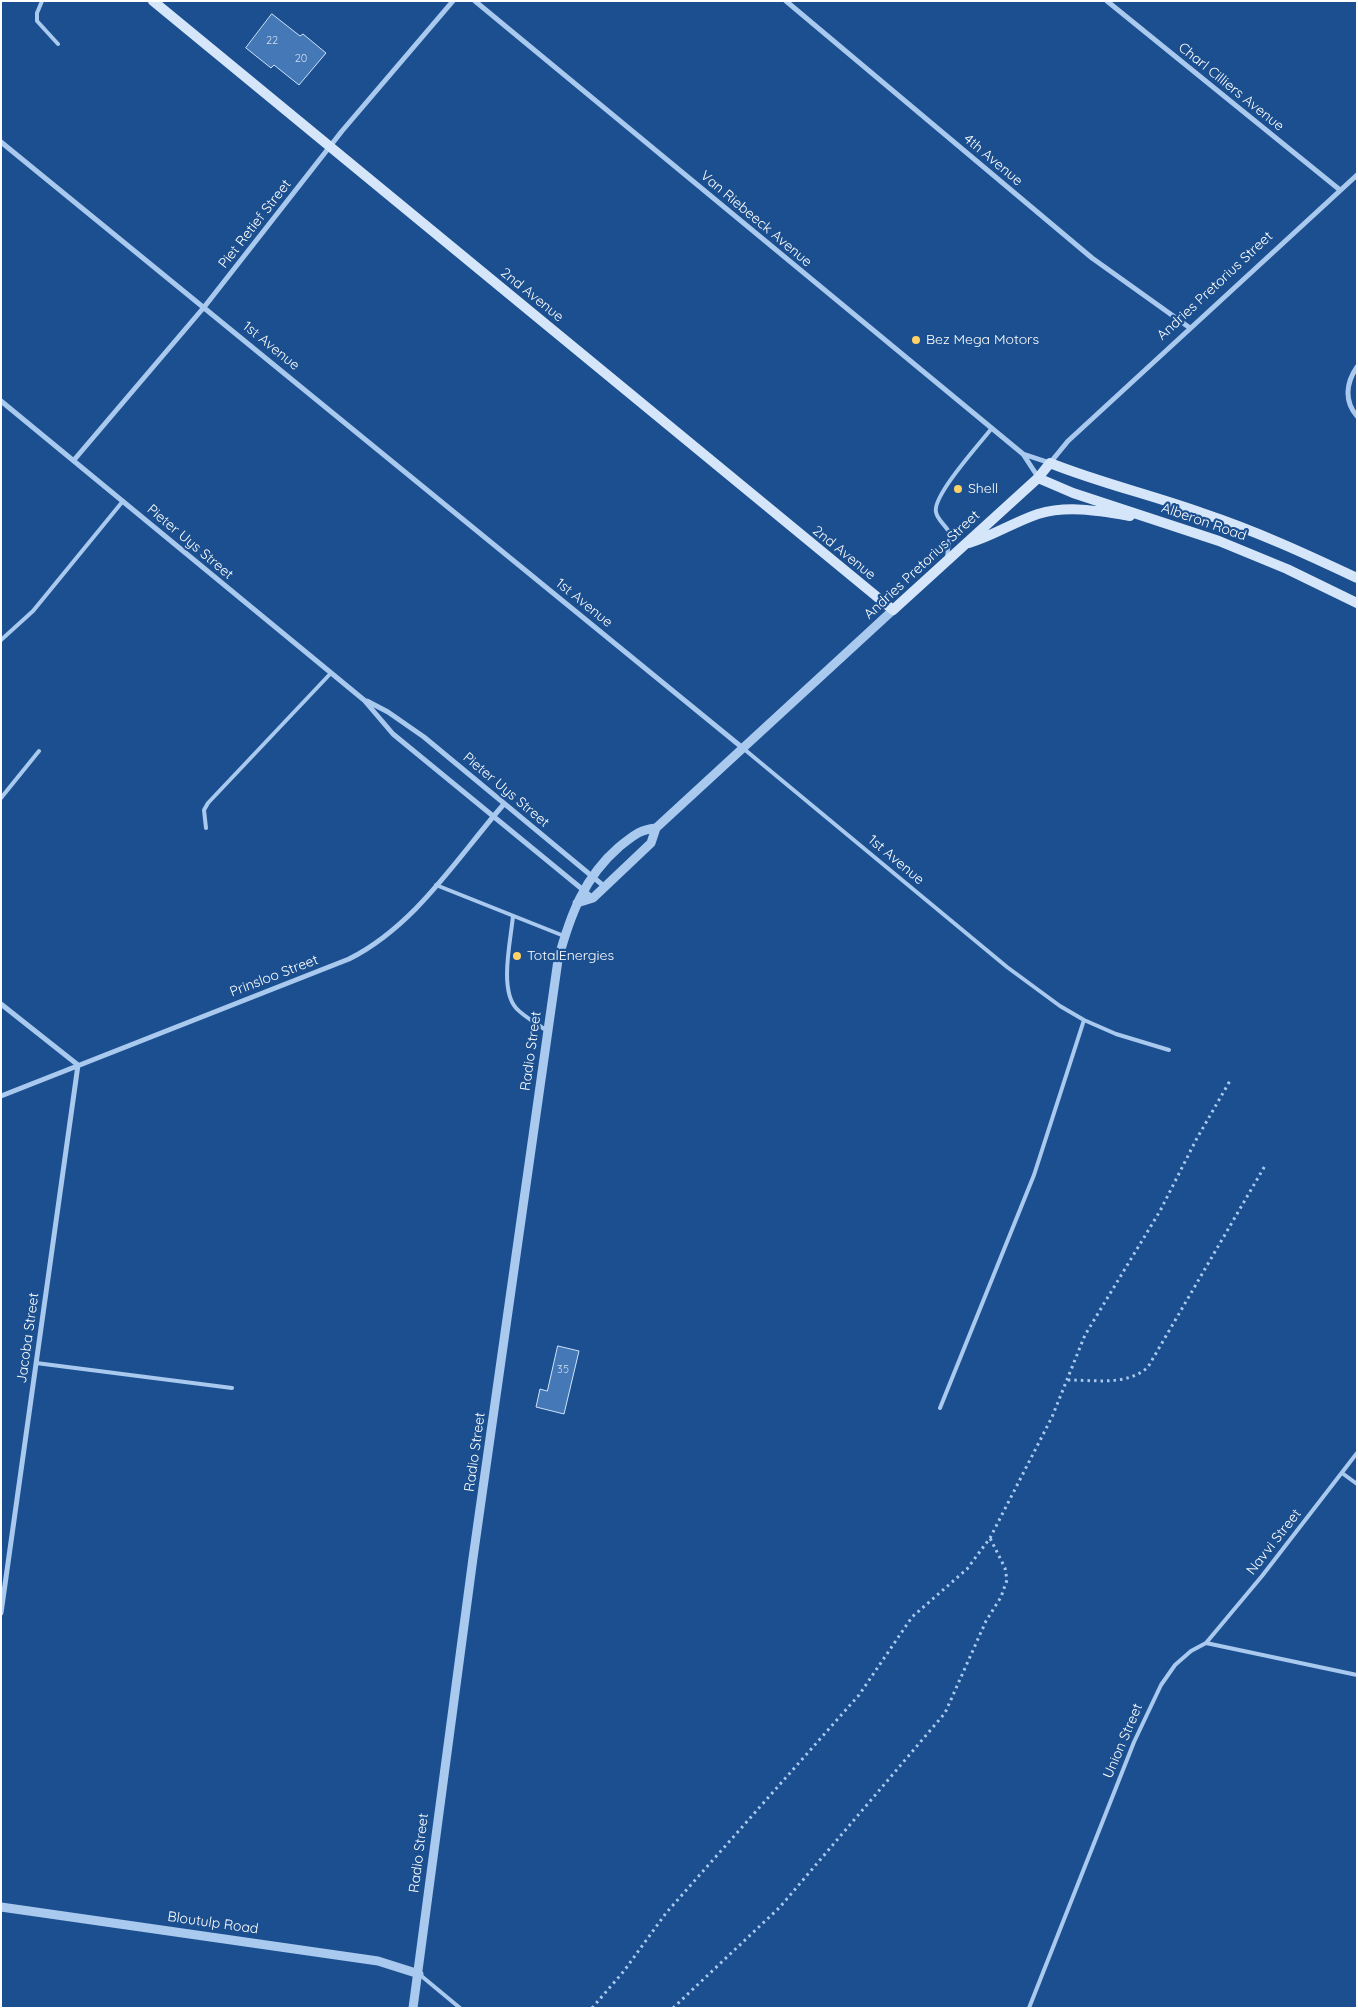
<!DOCTYPE html>
<html>
<head>
<meta charset="utf-8">
<style>
	body { margin:0 }
	#map { position:relative; width:1358px; height:2009px; overflow:hidden; background:#1b4f8f; font-family:Quicksand,sans-serif }
	canvas { display:block }
	.frame { position:absolute; inset:0; border:2px solid #fff; pointer-events:none }
</style>
</head>
<body>
<div id="map">
<canvas width="1358" height="2009"></canvas>
<div class="frame"></div>
</div>
<script>
const ctx = document.querySelector('canvas').getContext('2d');
ctx.lineJoin = 'round';
function paint(path, color) {
  ctx.fillStyle = color;
  ctx.fill(path, 'evenodd');
}
function trace(path, color, width, dash) {
  ctx.strokeStyle = color;
  ctx.lineWidth = width;
  ctx.lineCap = dash ? 'butt' : 'round';
  ctx.setLineDash(dash || []);
  ctx.stroke(path);
}
function write(font, color, halo, rows, align = 'center') {
  ctx.font = font + ' Quicksand,sans-serif';
  ctx.lineWidth = 4.5;
  ctx.setLineDash([]);
  ctx.textBaseline = 'middle';
  ctx.strokeStyle = halo;
  ctx.fillStyle = color;
  for (const [text, x, y, turn = 0] of rows) {
    ctx.save();
    ctx.translate(x, y);
    ctx.rotate((+turn || 0) * Math.PI / 180);
    ctx.textAlign = isNaN(turn) ? turn : align;
    if (halo) ctx.strokeText(text, 0, 0);
    ctx.fillText(text, 0, 0);
    ctx.restore();
  }
}
const building = new Path2D(`
	M272 14 300 36 303 34 326 53 299 85 274 65 271 68 246 48Z
	M558 1346 579 1351 564 1414 536 1407 540 1389 547 1391Z`);
paint(building, '#4478b7');
trace(building, '#cfe3fa', 1);
trace(new Path2D(`
	M1068 1380C1094 1380 1128 1386 1148 1367L1266 1164
	M592 2008 624 1971 666 1913 859 1695 912 1617 967 1569 990 1538 1052 1417 1085 1335 1160 1211 1196 1140 1231 1079
	M673 2008 780 1907 945 1713 986 1621 1001 1597 1007 1580 1005 1568 990 1538`), '#a9c9ee', 3, [2.5, 4]);
trace(new Path2D(`
	M42 1 37 13V21L58 44
	M947 557 950 534C947 526 937 520 936 512 932 496 981 442 992 428
	M1 640 33 611 123 501
	M744 749 1007 967 1060 1006 1084 1020 1116 1034 1169 1050
	M1 798 39 751
	M206 828 204 810 208 803 331 673
	M436 885 564 936
	M513 916C511 939 499 989 516 1008 524 1017 538 1024 547 1031
	M36 1363 232 1388
	M940 1408 1034 1175 1084 1020
	M1342 1473 1357 1484
	M1206 1643 1357 1675
	M419 1974 460 2008
	M1029 2008 1134 1742 1161 1685 1175 1665 1191 1651 1206 1643 1262 1576 1357 1453`), '#a9c9ee', 4);
trace(new Path2D(`
	M475 1 1023 454 1038 477
	M786 1 1092 258 1190 328
	M1107 1 1340 190
	M1 142 744 749
	M1357 367C1346 383 1344 401 1357 416
	M1 401 364 700 393 734 593 898
	M1023 454 1050 463 1068 441 1357 175
	M74 460 205 306 342 131 453 1
	M367 701 388 712 424 737 605 887
	M1 1004 78 1065 1 1613
	M1 1096 349 959C416 925 456 859 504 804`), '#a9c9ee', 5);
trace(new Path2D(`
	M577 903 593 898 631 862 651 843 656 828 893 610
	M1 1907 378 1961 419 1974
	M413 2008 473 1558 558 960C570 916 584 877 619 847 633 836 638 830 656 828`), '#a9c9ee', 9);
trace(new Path2D(`
	M153 1 893 610 1038 478 1050 463C1100 483 1152 495 1202 513 1256 531 1306 554 1357 578
	M1038 478 1073 493 1219 541 1287 569 1357 603
	M969 543C993 536 1014 522 1038 514 1068 505 1100 511 1130 516`), '#d6e6fa', 10);
for (const [x, y, r, color] of [
	[916,340,5,"#ffd166"],
	[958,489,5,"#ffd166"],
	[517,956,5,"#ffd166"]
]) {
  const dot = new Path2D();
  dot.arc(x, y, r, 0, 2 * Math.PI);
  ctx.fillStyle = color;
  ctx.fill(dot);
  trace(dot, '#1b4f8f', 2);
}
write('11px', '#d0dded', null, [
	["22",272,41],
	["20",301,59],
	["35",563,1370]
]);
write('14px', '#fff', '#1b4f8f', [
	["Charl Cilliers Avenue",1231,87,39],
	["4th Avenue",993,160,40],
	["Van Riebeeck Avenue",756,219,40],
	["Piet Retief Street",255,224,-52],
	["Andries Pretorius Street",1215,286,-43],
	["2nd Avenue",532,295,39],
	["1st Avenue",271,346,39],
	["Alberon Road",1204,522,19],
	["Pieter Uys Street",190,542,40],
	["2nd Avenue",844,553,39],
	["Andries Pretorius Street",922,565,-43],
	["1st Avenue",584,603,39],
	["Pieter Uys Street",506,790,40],
	["1st Avenue",896,860,40],
	["Prinsloo Street",274,976,-21],
	["Radio Street",531,1051,-82],
	["Jacoba Street",28,1338,-82],
	["Radio Street",475,1452,-82],
	["Navvi Street",1274,1542,-52],
	["Union Street",1123,1741,-67],
	["Radio Street",419,1853,-83],
	["Bloutulp Road",213,1923,8]
]);
write('14px', '#fff', '#1b4f8f', [
	["Bez Mega Motors",926,340],
	["Shell",968,489],
	["TotalEnergies",527,956]
], 'left');
</script>
</body>
</html>
